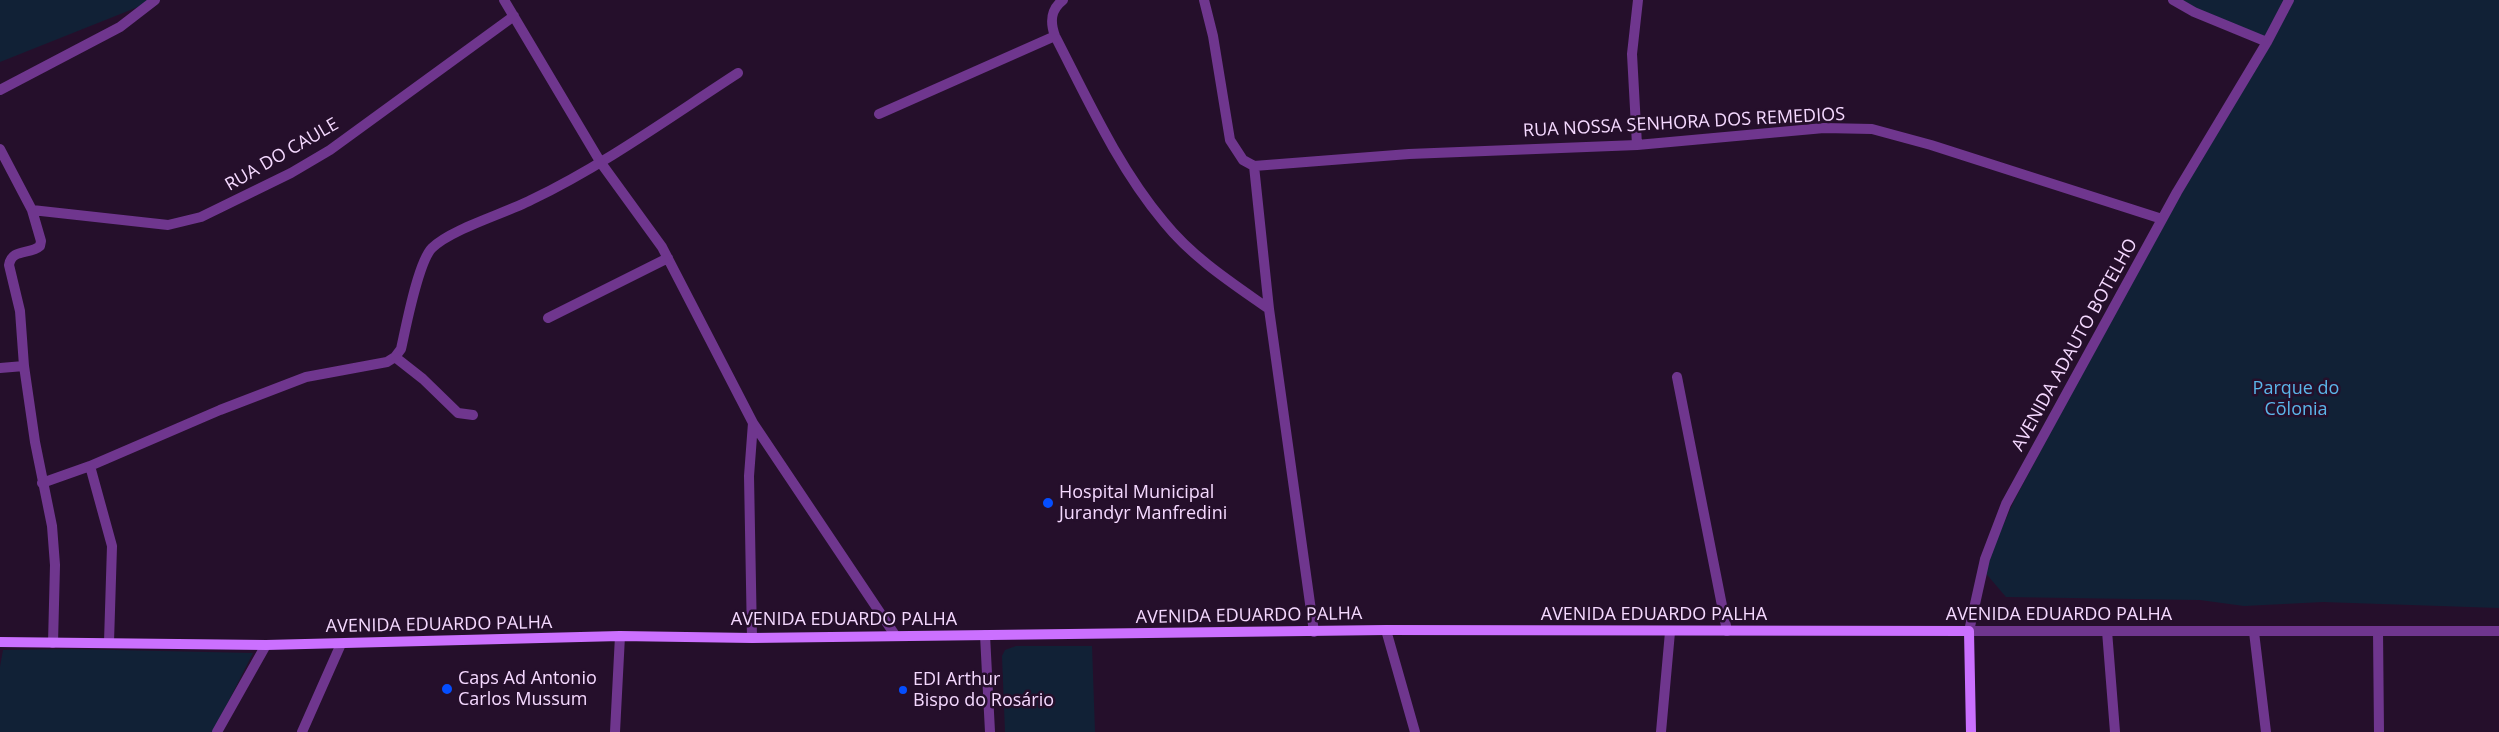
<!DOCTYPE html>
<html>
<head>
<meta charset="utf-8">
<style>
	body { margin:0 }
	canvas { display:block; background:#250f2b }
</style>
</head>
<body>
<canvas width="2499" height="732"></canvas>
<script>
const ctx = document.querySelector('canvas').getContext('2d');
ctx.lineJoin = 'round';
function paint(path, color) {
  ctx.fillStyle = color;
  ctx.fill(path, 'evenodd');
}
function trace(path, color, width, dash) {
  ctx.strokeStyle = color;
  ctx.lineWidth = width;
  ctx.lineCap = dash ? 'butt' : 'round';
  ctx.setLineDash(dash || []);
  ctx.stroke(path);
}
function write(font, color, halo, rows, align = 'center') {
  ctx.font = font + ' "Open Sans",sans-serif';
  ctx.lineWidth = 5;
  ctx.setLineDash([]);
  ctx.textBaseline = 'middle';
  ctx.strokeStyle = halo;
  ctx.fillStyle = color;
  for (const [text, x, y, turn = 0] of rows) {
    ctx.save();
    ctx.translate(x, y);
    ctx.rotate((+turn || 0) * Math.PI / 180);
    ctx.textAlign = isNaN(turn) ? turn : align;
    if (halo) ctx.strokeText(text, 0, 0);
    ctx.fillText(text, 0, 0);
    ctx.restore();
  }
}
paint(new Path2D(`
	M0 0H149L148 3 0 62Z
	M2181 0H2285L2265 39 2199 11Z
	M2289 0H2499V608L2323 602 2244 606 2200 600 2006 597 1983 570 2014 501 2096 347Z
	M1092 646 1095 732H1005L1002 656 1005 650 1016 646Z
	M69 649 253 653 213 732H0V667L3 650Z`), '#112136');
trace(new Path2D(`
	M302 732 341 644`), '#6f368e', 10);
trace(new Path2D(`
	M504 0 601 163 662 247 753 423 895 635
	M1063 0C1050 10 1050 22 1055 36 1088 100 1118 167 1164 222 1193 258 1232 283 1269 309
	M1204 0 1213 36 1230 140 1243 160 1254 166
	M2173 0 2194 12 2267 42
	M2289 0 2267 42 2177 192 2006 504 1985 559 1969 631H2499
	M0 90 120 27 155 0
	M879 114 1055 36
	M1637 145 1632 54 1638 0
	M0 149 32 210 41 241 40 246C30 255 12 248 9 265L20 311 24 366 35 442 52 526 55 565 53 643
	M32 210 168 225 201 217 291 173 330 150 514 16
	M548 318 668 258
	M395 357 423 379 458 413 473 415
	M0 368 24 366
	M1677 377 1727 631
	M90 466 112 546 109 642
	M42 483 90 466 220 410 306 377 387 362 395 357 401 349C406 327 418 262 432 248 451 229 506 213 531 200 604 165 670 117 738 73
	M1386 630 1415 732
	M2107 631 2115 732
	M2378 631 2379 732
	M1314 632 1269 309 1254 166 1409 154 1637 145 1824 128 1872 129 1931 145 2162 219
	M2254 632 2266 732
	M985 635 990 732
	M752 638 749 476 753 423
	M217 732 266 645
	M615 732 620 636
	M1661 732 1670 632`), '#6f368e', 10);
trace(new Path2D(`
	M0 642 266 645 620 636 752 638 1386 630 1969 631 1971 732`), '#cb70ff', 10);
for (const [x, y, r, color] of [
	[1048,503,6,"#054eff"],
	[447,689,6,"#054eff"],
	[903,690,5,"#054eff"]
]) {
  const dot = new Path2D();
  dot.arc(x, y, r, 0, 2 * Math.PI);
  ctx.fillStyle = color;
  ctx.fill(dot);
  trace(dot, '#250f2b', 2);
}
write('18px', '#f5d9ff', '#250f2b', [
	["RUA NOSSA SENHORA DOS REMEDIOS",1684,123,-3],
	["RUA DO CAULE",282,155,-30],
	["AVENIDA ADAUTO BOTELHO",2075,345,-61],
	["AVENIDA EDUARDO PALHA",1654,615],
	["AVENIDA EDUARDO PALHA",2059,615],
	["AVENIDA EDUARDO PALHA",1249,616,-1],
	["AVENIDA EDUARDO PALHA",844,620],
	["AVENIDA EDUARDO PALHA",439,625,-1]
]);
write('18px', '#5bb6e9', '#250f2b', [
	["Parque do",2296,389],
	["Cõlonia",2296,410]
]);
write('18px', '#f5d9ff', '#250f2b', [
	["Hospital Municipal",1059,493],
	["Jurandyr Manfredini",1059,514],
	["Caps Ad Antonio",458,679],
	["Carlos Mussum",458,700],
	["EDI Arthur",913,680],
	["Bispo do Rosário",913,701]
], 'left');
</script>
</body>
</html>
